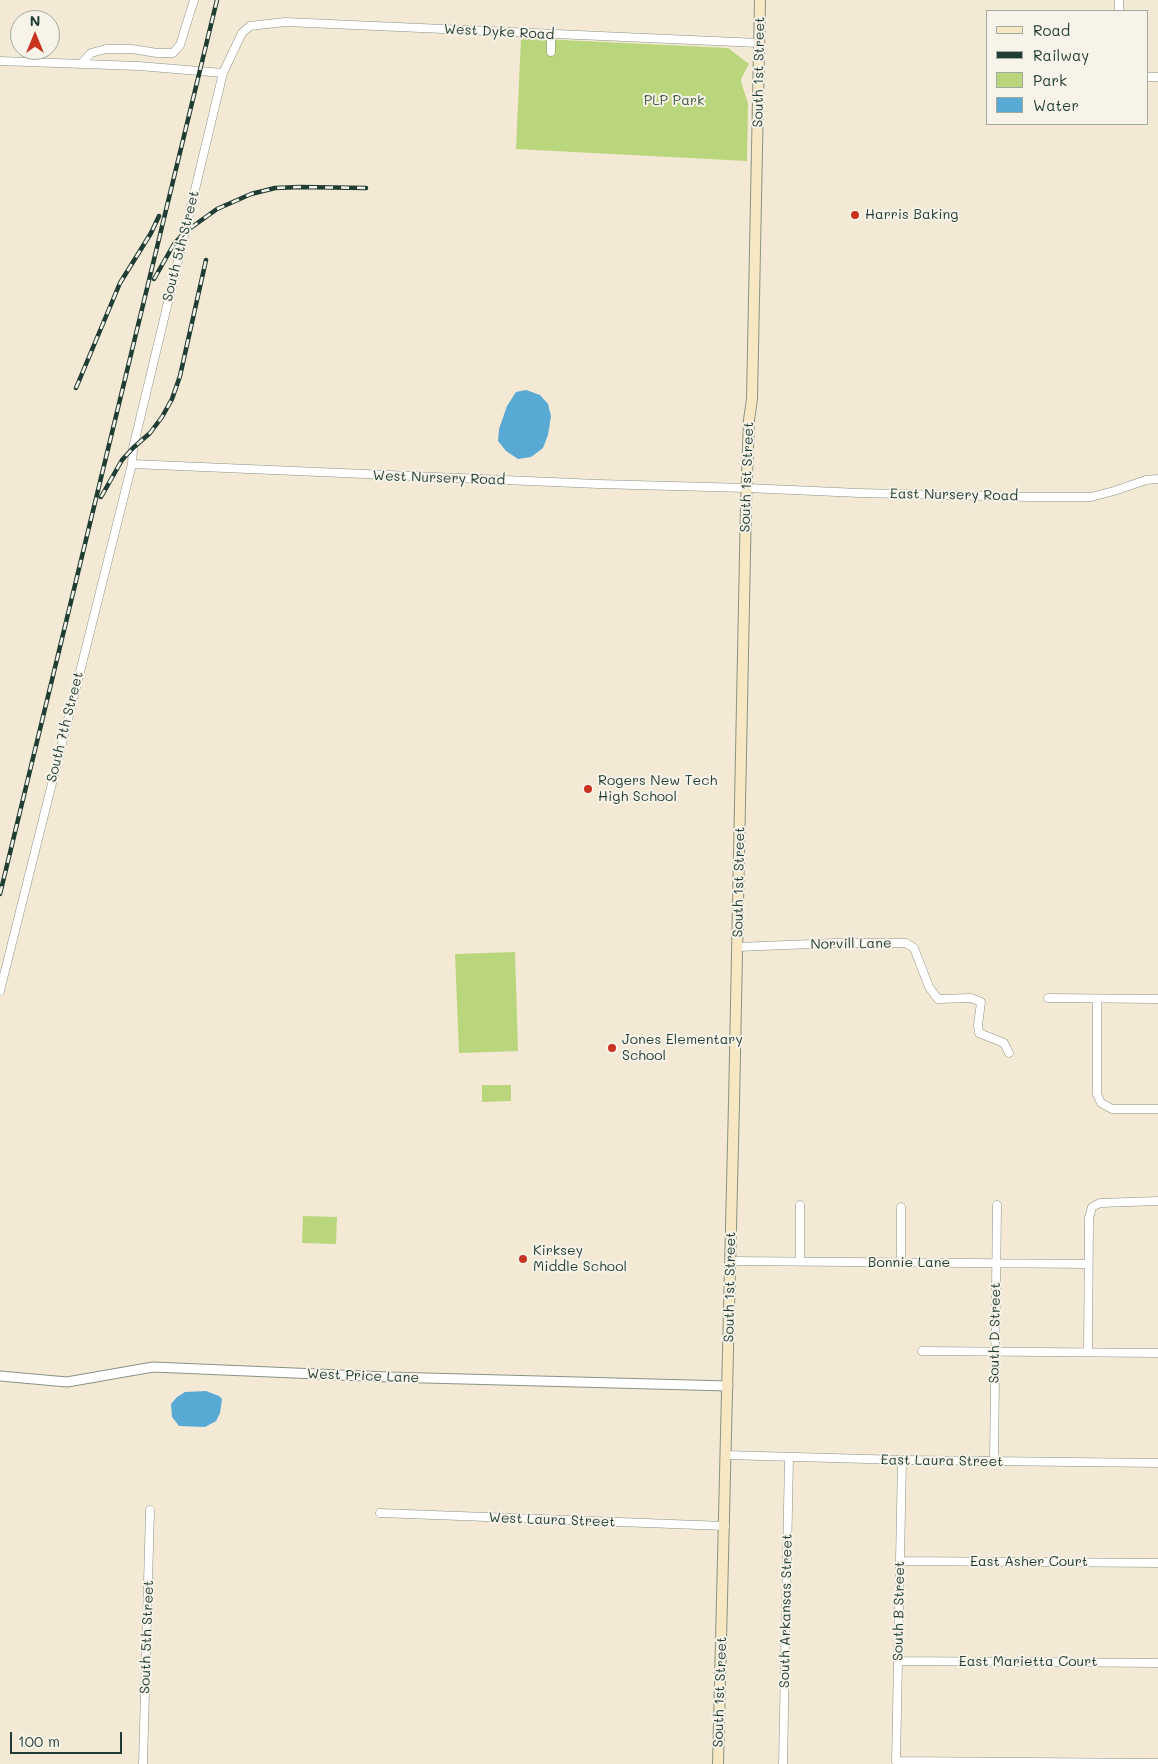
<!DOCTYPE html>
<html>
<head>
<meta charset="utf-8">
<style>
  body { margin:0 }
  #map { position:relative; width:1158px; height:1764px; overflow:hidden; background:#f3e9d4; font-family:Mali,sans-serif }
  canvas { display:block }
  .legend { position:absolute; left:986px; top:10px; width:162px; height:115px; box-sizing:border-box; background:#f7f3e8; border:1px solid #a1aaa0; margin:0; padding:6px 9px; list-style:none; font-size:15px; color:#1f3d34 }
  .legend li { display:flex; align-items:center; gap:10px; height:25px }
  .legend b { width:25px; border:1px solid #a1aaa0 }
  .north { position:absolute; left:10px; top:10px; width:50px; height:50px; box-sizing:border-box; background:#f7f3e8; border:1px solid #a1aaa0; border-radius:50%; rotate:0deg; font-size:14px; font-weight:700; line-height:20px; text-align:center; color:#1f3d34 }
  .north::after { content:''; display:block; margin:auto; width:18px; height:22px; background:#c8321e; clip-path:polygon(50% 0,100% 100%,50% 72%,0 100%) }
  .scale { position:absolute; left:10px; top:1732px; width:112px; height:22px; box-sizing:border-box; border:2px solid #1f3d34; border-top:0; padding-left:6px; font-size:15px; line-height:18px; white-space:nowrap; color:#1f3d34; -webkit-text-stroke:4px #f7f3e8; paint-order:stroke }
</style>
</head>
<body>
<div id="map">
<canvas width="1158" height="1764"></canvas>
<ul class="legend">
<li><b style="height:6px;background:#f7e8c3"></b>Road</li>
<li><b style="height:6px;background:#1f3d34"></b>Railway</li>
<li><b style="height:14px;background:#bad67c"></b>Park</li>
<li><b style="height:14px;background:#58a9d3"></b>Water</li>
</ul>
<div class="north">N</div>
<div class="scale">100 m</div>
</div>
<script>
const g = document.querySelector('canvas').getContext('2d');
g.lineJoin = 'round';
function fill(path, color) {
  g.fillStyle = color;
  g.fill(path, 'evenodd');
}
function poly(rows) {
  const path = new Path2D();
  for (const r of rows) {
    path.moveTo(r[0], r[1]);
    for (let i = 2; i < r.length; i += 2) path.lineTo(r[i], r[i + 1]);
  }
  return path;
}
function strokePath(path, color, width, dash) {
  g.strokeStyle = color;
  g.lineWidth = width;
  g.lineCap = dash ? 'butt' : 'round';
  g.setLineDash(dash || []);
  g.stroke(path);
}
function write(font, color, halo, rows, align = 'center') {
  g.font = font + ' Mali,sans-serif';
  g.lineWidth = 4;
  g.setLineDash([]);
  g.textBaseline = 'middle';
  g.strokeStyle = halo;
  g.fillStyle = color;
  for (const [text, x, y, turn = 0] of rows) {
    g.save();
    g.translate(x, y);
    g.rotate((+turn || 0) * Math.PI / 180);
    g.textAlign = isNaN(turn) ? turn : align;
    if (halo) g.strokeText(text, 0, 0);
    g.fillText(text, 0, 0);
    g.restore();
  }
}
const green = poly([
  [521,38,728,48,749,64,741,79,742,85,748,103,747,161,516,149],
  [515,952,518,1051,459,1053,455,954],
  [482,1085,511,1085,511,1101,482,1102],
  [303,1216,337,1217,336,1244,302,1243]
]);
const water = poly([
  [526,390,540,395,548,404,551,416,548,435,543,448,531,457,518,459,506,451,498,441,499,429,507,406,516,392],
  [206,1391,219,1396,222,1399,220,1413,216,1421,205,1427,179,1426,172,1417,171,1404,177,1397,185,1392]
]);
const minor = poly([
  [1119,11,1119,0],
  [551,52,551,35],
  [0,61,139,66,223,73],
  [81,64,91,53,106,49,132,49,157,53,173,53,180,45,194,0],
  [1147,77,1158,77],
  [132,464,598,484,747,488,859,493,1029,497,1091,497,1114,491,1146,480,1158,479],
  [738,947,836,943,906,943,914,948,929,987,938,999,971,998,981,1002,978,1025,979,1033,1004,1043,1009,1053],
  [0,991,132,464,133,448,223,73,242,33,250,26,285,22,759,43],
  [1048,998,1158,999],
  [1097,999,1097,1094,1101,1103,1112,1109,1158,1109],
  [800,1205,800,1262],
  [901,1207,901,1263],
  [731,1261,1087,1264],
  [922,1351,1158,1353],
  [1088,1352,1089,1218,1092,1207,1100,1203,1158,1201],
  [726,1455,902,1460,1158,1463],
  [902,1460,896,1761,1158,1763],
  [994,1461,997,1205],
  [380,1513,725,1526],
  [900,1561,1158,1563],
  [898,1661,1158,1663],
  [143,1764,150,1510],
  [783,1764,789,1457]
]);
const tertiary = poly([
  [0,1376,67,1382,153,1367,388,1377,728,1386]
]);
const secondary = poly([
  [718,1764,734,1103,746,504,749,420,752,399,760,0]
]);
const rail = poly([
  [154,279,174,244,185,232,217,209,251,194,275,188,300,187,366,188],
  [76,388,120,283,151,233,159,216],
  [101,497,122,460,133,448,150,433,162,417,172,399,180,376,206,260],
  [0,894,217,0]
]);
const markers = [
  [855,215,5,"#c8321e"],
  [588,789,5,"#c8321e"],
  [612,1048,5,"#c8321e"],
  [523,1259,5,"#c8321e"]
];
const streetNames = [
  ["West Dyke Road",499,32,3],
  ["South 1st Street",759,72,-89],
  ["South 5th Street",181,246,-76],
  ["South 1st Street",747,477,-88],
  ["West Nursery Road",439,478,2],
  ["East Nursery Road",954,495,1],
  ["South 7th Street",65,727,-76],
  ["South 1st Street",739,882,-89],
  ["Norvill Lane",851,944,-1],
  ["Bonnie Lane",909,1263],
  ["South 1st Street",730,1287,-89],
  ["South D Street",995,1333,-89],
  ["West Price Lane",363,1376,2],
  ["East Laura Street",942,1461,1],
  ["West Laura Street",552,1520,2],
  ["East Asher Court",1029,1562],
  ["South Arkansas Street",786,1611,-89],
  ["South B Street",899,1611,-89],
  ["South 5th Street",147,1637,-88],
  ["East Marietta Court",1028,1662],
  ["South 1st Street",720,1692,-88]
];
const parkNames = [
  ["PLP Park",674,101]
];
const poiNames = [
  ["Harris Baking",865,215],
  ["Rogers New Tech",598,781],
  ["High School",598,797],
  ["Jones Elementary",622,1040],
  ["School",622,1056],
  ["Kirksey",533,1251],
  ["Middle School",533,1267]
];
fill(green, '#bad67c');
fill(water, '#58a9d3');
strokePath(minor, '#899384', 9);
strokePath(tertiary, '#899384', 11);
strokePath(secondary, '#899384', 12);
strokePath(minor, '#fff', 8);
strokePath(tertiary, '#fff', 9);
strokePath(secondary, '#f7e8c3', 10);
strokePath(rail, '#1f3d34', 4.5);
strokePath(rail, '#f7f3e8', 2.5, [8]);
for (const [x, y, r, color] of markers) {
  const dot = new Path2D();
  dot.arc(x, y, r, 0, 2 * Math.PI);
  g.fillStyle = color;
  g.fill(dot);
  strokePath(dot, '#f7f3e8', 2);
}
write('14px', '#1f3d34', '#f7f3e8', streetNames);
write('14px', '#3e5c42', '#f7f3e8', parkNames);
write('14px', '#1f3d34', '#f7f3e8', poiNames, 'left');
</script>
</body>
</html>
